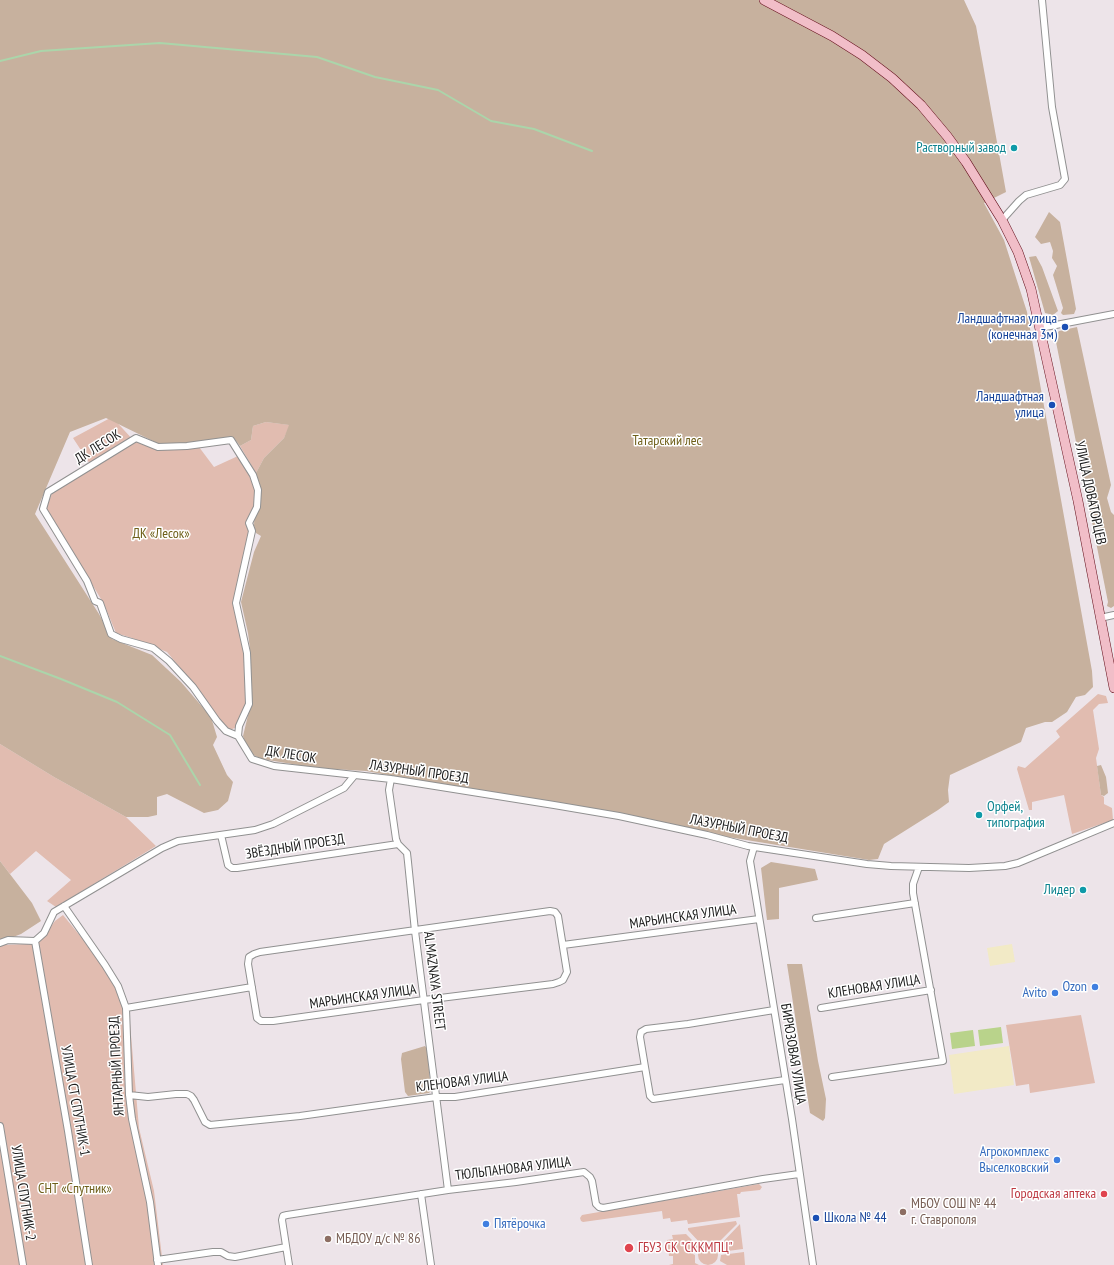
<!DOCTYPE html>
<html>
<head>
<meta charset="utf-8">
<style>
  body { margin:0 }
  canvas { display:block; background:#ede4e9 }
</style>
</head>
<body>
<canvas width="1114" height="1265"></canvas>
<script>
const g = document.querySelector('canvas').getContext('2d');
g.lineJoin = 'round';
function fill(path, color) {
  g.fillStyle = color;
  g.fill(path, 'evenodd');
}
function poly(rows) {
  const path = new Path2D();
  for (const r of rows) {
    if (r.length === 3) {
      path.moveTo(r[0] + r[2], r[1]);
      path.arc(r[0], r[1], r[2], 0, 2 * Math.PI);
      continue;
    }
    path.moveTo(r[0], r[1]);
    for (let i = 2; i < r.length; i += 2) path.lineTo(r[i], r[i + 1]);
  }
  return path;
}
function strokePath(path, color, width, dash) {
  g.strokeStyle = color;
  g.lineWidth = width;
  g.lineCap = dash ? 'butt' : 'round';
  g.setLineDash(dash || []);
  g.stroke(path);
}
function write(font, color, halo, rows, align = 'center') {
  g.font = font + ' "PT Sans Narrow",sans-serif';
  g.lineWidth = 3;
  g.setLineDash([]);
  g.textBaseline = 'middle';
  g.strokeStyle = halo;
  g.fillStyle = color;
  for (const [text, x, y, turn = 0] of rows) {
    g.save();
    g.translate(x, y);
    g.rotate((+turn || 0) * Math.PI / 180);
    g.textAlign = isNaN(turn) ? turn : align;
    if (halo) g.strokeText(text, 0, 0);
    g.fillText(text, 0, 0);
    g.restore();
  }
}
const grass = poly([
  [112,417,135,442,164,448,199,447,214,467,238,456,257,489,253,511,246,525,249,532,234,606,245,655,247,704,237,727,230,730,216,716,192,682,167,652,132,638,116,633,104,604,46,508,53,491,92,467,73,438],
  [266,422,290,425,284,438,264,458,256,473,240,446,251,440,253,426],
  [1098,694,1106,696,1108,703,1099,704,1093,710,1099,749,1096,758,1101,795,1104,797,1104,804,1112,808,1113,820,1072,834,1064,795,1032,802,1032,810,1029,810,1017,769,1018,766,1025,768,1060,737,1056,731],
  [0,744,54,777,126,817,156,846,56,907,47,901,71,880,36,851,10,874,0,861],
  [63,915,118,982,129,1012,139,1128,154,1191,163,1265,0,1265,0,945,29,944,40,941,55,921],
  [1081,1015,1095,1083,1030,1093,1029,1084,1016,1086,1006,1025],
  [759,1184,762,1187,760,1190,741,1192,740,1194,737,1194,740,1217,688,1224,687,1220,671,1222,670,1218,663,1219,662,1211,583,1222,581,1221,580,1218,582,1215],
  [736,1221,737,1224,716,1245,709,1241,701,1244,688,1230,688,1228],
  [740,1224,743,1249,720,1252,718,1247],
  [686,1234,698,1246,696,1250,694,1250,693,1254,695,1255,695,1263,699,1265,669,1265,673,1264,673,1256,669,1256,667,1240,673,1239,672,1235],
  [708,1255,10],
  [744,1252,745,1265,727,1265,720,1261,721,1255]
]);
const forest = poly([
  [0,0,964,0,976,26,1006,192,984,203,1004,240,1027,312,1092,671,1093,687,1085,695,1076,697,1067,712,1052,722,1045,722,1026,728,1021,742,950,775,948,790,949,802,938,810,884,844,878,859,869,860,722,836,366,771,316,768,262,759,249,753,243,736,250,707,250,649,248,633,241,602,254,552,261,536,256,533,254,526,256,473,264,458,284,438,289,425,266,422,253,426,251,440,240,446,234,438,193,444,157,443,106,418,70,432,35,514,99,614,112,639,152,655,181,682,211,717,217,737,213,745,227,775,233,782,228,801,218,810,204,813,167,794,157,797,157,815,148,817,126,817,54,777,0,744],
  [1049,212,1060,222,1076,309,1074,314,1063,315,1061,313,1063,308,1053,275,1057,266,1052,258,1053,251,1050,242,1041,244,1035,237],
  [1036,256,1042,267,1058,311,1053,315,1045,313,1029,257],
  [1077,327,1111,485,1107,498,1111,512,1114,515,1114,606,1111,608,1107,606,1108,602,1055,337,1059,331],
  [1101,765,1106,777,1108,793,1104,796,1101,795,1097,766],
  [0,861,32,903,41,921,21,934,0,942],
  [771,862,815,869,818,880,779,888,779,919,767,920,761,868],
  [787,964,802,964,818,1061,826,1099,825,1118,823,1121,810,1113],
  [425,1046,427,1049,431,1091,429,1093,408,1096,405,1092,401,1059,402,1053]
]);
const park = poly([
  [1012,944,1015,962,990,966,987,948],
  [1009,1046,1014,1085,954,1094,949,1055]
]);
const pitch = poly([
  [1001,1027,1003,1043,980,1046,978,1030],
  [973,1030,975,1046,952,1049,950,1033]
]);
const stream = poly([
  [0,61,41,51,160,43,317,57,375,77,438,90,491,121,534,129,592,151],
  [0,656,61,679,117,702,170,735,200,785]
]);
const minor = poly([
  [1002,220,1019,201,1026,195,1060,185,1065,179,1052,107,1042,0],
  [1040,328,1114,314],
  [1100,618,1114,615],
  [238,736,239,726,249,704,247,653,236,603,252,531,249,523,257,507,258,490,253,475,231,440,187,446,158,447,136,438,48,492,43,509,87,581,95,601,100,603,111,634,121,639,153,648,169,661,193,687,217,721,226,731,238,736,252,759,274,766,391,779,554,805,619,816,707,835,748,846,867,864,891,866,969,868,1005,866,1018,863,1114,823],
  [391,779,389,790,396,839,398,844,407,853,408,862,415,931,448,1190],
  [221,835,228,865,232,868,237,868,398,844],
  [754,847,750,861,792,1119,813,1265],
  [64,906,105,965,118,986,126,1008,129,1095,132,1119,150,1202,158,1265],
  [550,911,555,912,558,916,567,972,563,980,559,982,553,984,424,1000,273,1021,261,1021,257,1018,248,964,249,957,254,954,260,952,550,911],
  [816,918,915,903],
  [35,941,68,1131,89,1265],
  [0,943,8,940,35,941,44,933,54,912,162,848,178,841,255,830,273,824,344,788,354,776],
  [563,945,759,919],
  [126,1008,252,987],
  [821,1008,931,990],
  [645,1067,650,1096,653,1099,785,1080],
  [832,1077,943,1061,913,893,913,884,919,867],
  [129,1095,148,1097,176,1094,187,1094,191,1096,194,1100,205,1122,210,1125,300,1116,436,1097,455,1097,645,1067,640,1037,641,1032,646,1029,688,1024,774,1010],
  [0,1126,23,1265],
  [421,1194,431,1265],
  [157,1260,213,1252,221,1252,228,1256,235,1257,286,1247],
  [289,1265,282,1220,283,1216,287,1215,448,1190,516,1182,584,1172,590,1177,592,1181,596,1204,599,1207,603,1208,763,1179,799,1174]
]);
const secondary = poly([
  [764,0,832,36,862,55,892,78,921,105,947,136,966,162,1002,220,1018,252,1031,289,1078,501,1114,688]
]);
const markers = [
  [1014,148,4,"#0f9aa8"],
  [1065,327,4,"#1a4fb4"],
  [1052,405,4,"#1a4fb4"],
  [979,815,4,"#0f9aa8"],
  [1083,890,4,"#0f9aa8"],
  [1095,987,4,"#3f7fe0"],
  [1055,993,4,"#3f7fe0"],
  [1057,1160,4,"#3f7fe0"],
  [1104,1194,4,"#e0444e"],
  [903,1212,4,"#8d6e63"],
  [816,1218,4,"#1a4fb4"],
  [486,1224,4,"#3f7fe0"],
  [328,1239,4,"#8d6e63"],
  [629,1248,5,"#e0444e"]
];
const cultureNames = [
  ["Растворный завод",1006,148],
  ["Орфей,",987,807,"left"],
  ["типография",987,823,"left"],
  ["Лидер",1075,890]
];
const transitNames = [
  ["Ландшафтная улица",1057,319],
  ["(конечная 3м)",1057,335],
  ["Ландшафтная",1044,397],
  ["улица",1044,413],
  ["Школа № 44",824,1218,"left"]
];
const parkNames = [
  ["Татарский лес",667,441],
  ["ДК «Лесок»",161,534],
  ["СНТ «Спутник»",75,1189]
];
const streetNames = [
  ["ДК ЛЕСОК",98,447,-32],
  ["УЛИЦА ДОВАТОРЦЕВ",1090,493,78],
  ["ДК ЛЕСОК",291,755,9],
  ["ЛАЗУРНЫЙ ПРОЕЗД",419,772,8],
  ["ЛАЗУРНЫЙ ПРОЕЗД",739,829,11],
  ["ЗВЁЗДНЫЙ ПРОЕЗД",295,847,-9],
  ["МАРЬИНСКАЯ УЛИЦА",683,917,-8],
  ["ALMAZNAYA STREET",434,981,83],
  ["КЛЕНОВАЯ УЛИЦА",874,987,-9],
  ["МАРЬИНСКАЯ УЛИЦА",363,997,-8],
  ["БИРЮЗОВАЯ УЛИЦА",793,1054,81],
  ["ЯНТАРНЫЙ ПРОЕЗД",117,1066,-93],
  ["КЛЕНОВАЯ УЛИЦА",462,1082,-7],
  ["УЛИЦА СТ СПУТНИК-1",75,1101,80],
  ["ТЮЛЬПАНОВАЯ УЛИЦА",513,1169,-7],
  ["УЛИЦА СПУТНИК-2",23,1193,81]
];
const shopNames = [
  ["Ozon",1087,987],
  ["Avito",1047,993],
  ["Агрокомплекс",1049,1152],
  ["Выселковский",1049,1168],
  ["Пятёрочка",494,1224,"left"]
];
const healthNames = [
  ["Городская аптека",1096,1194],
  ["ГБУЗ СК \"СККМПЦ\"",638,1248,"left"]
];
const educationNames = [
  ["МБОУ СОШ № 44",911,1204],
  ["г. Ставрополя",911,1220],
  ["МБДОУ д/с № 86",336,1239]
];
fill(grass, '#e1bcb0');
fill(forest, '#c7b19e');
fill(park, '#f2eac6');
fill(pitch, '#b9d38b');
strokePath(stream, '#abd5aa', 2);
strokePath(minor, '#919191', 8);
strokePath(secondary, '#66121e', 10);
strokePath(minor, '#fff', 6);
strokePath(secondary, '#f1bec8', 9);
for (const [x, y, r, color] of markers) {
  const dot = new Path2D();
  dot.arc(x, y, r, 0, 2 * Math.PI);
  g.fillStyle = color;
  g.fill(dot);
  strokePath(dot, '#fff', 1.5);
}
write('14px', '#0d838f', '#fff', cultureNames, 'right');
write('14px', '#164399', '#fff', transitNames, 'right');
write('14px', '#6e5f19', '#fff', parkNames);
write('14px', '#1d1d1d', '#fff', streetNames);
write('14px', '#366cbe', '#fff', shopNames, 'right');
write('14px', '#be3a42', '#fff', healthNames, 'right');
write('14px', '#785e54', '#fff', educationNames, 'left');
</script>
</body>
</html>
